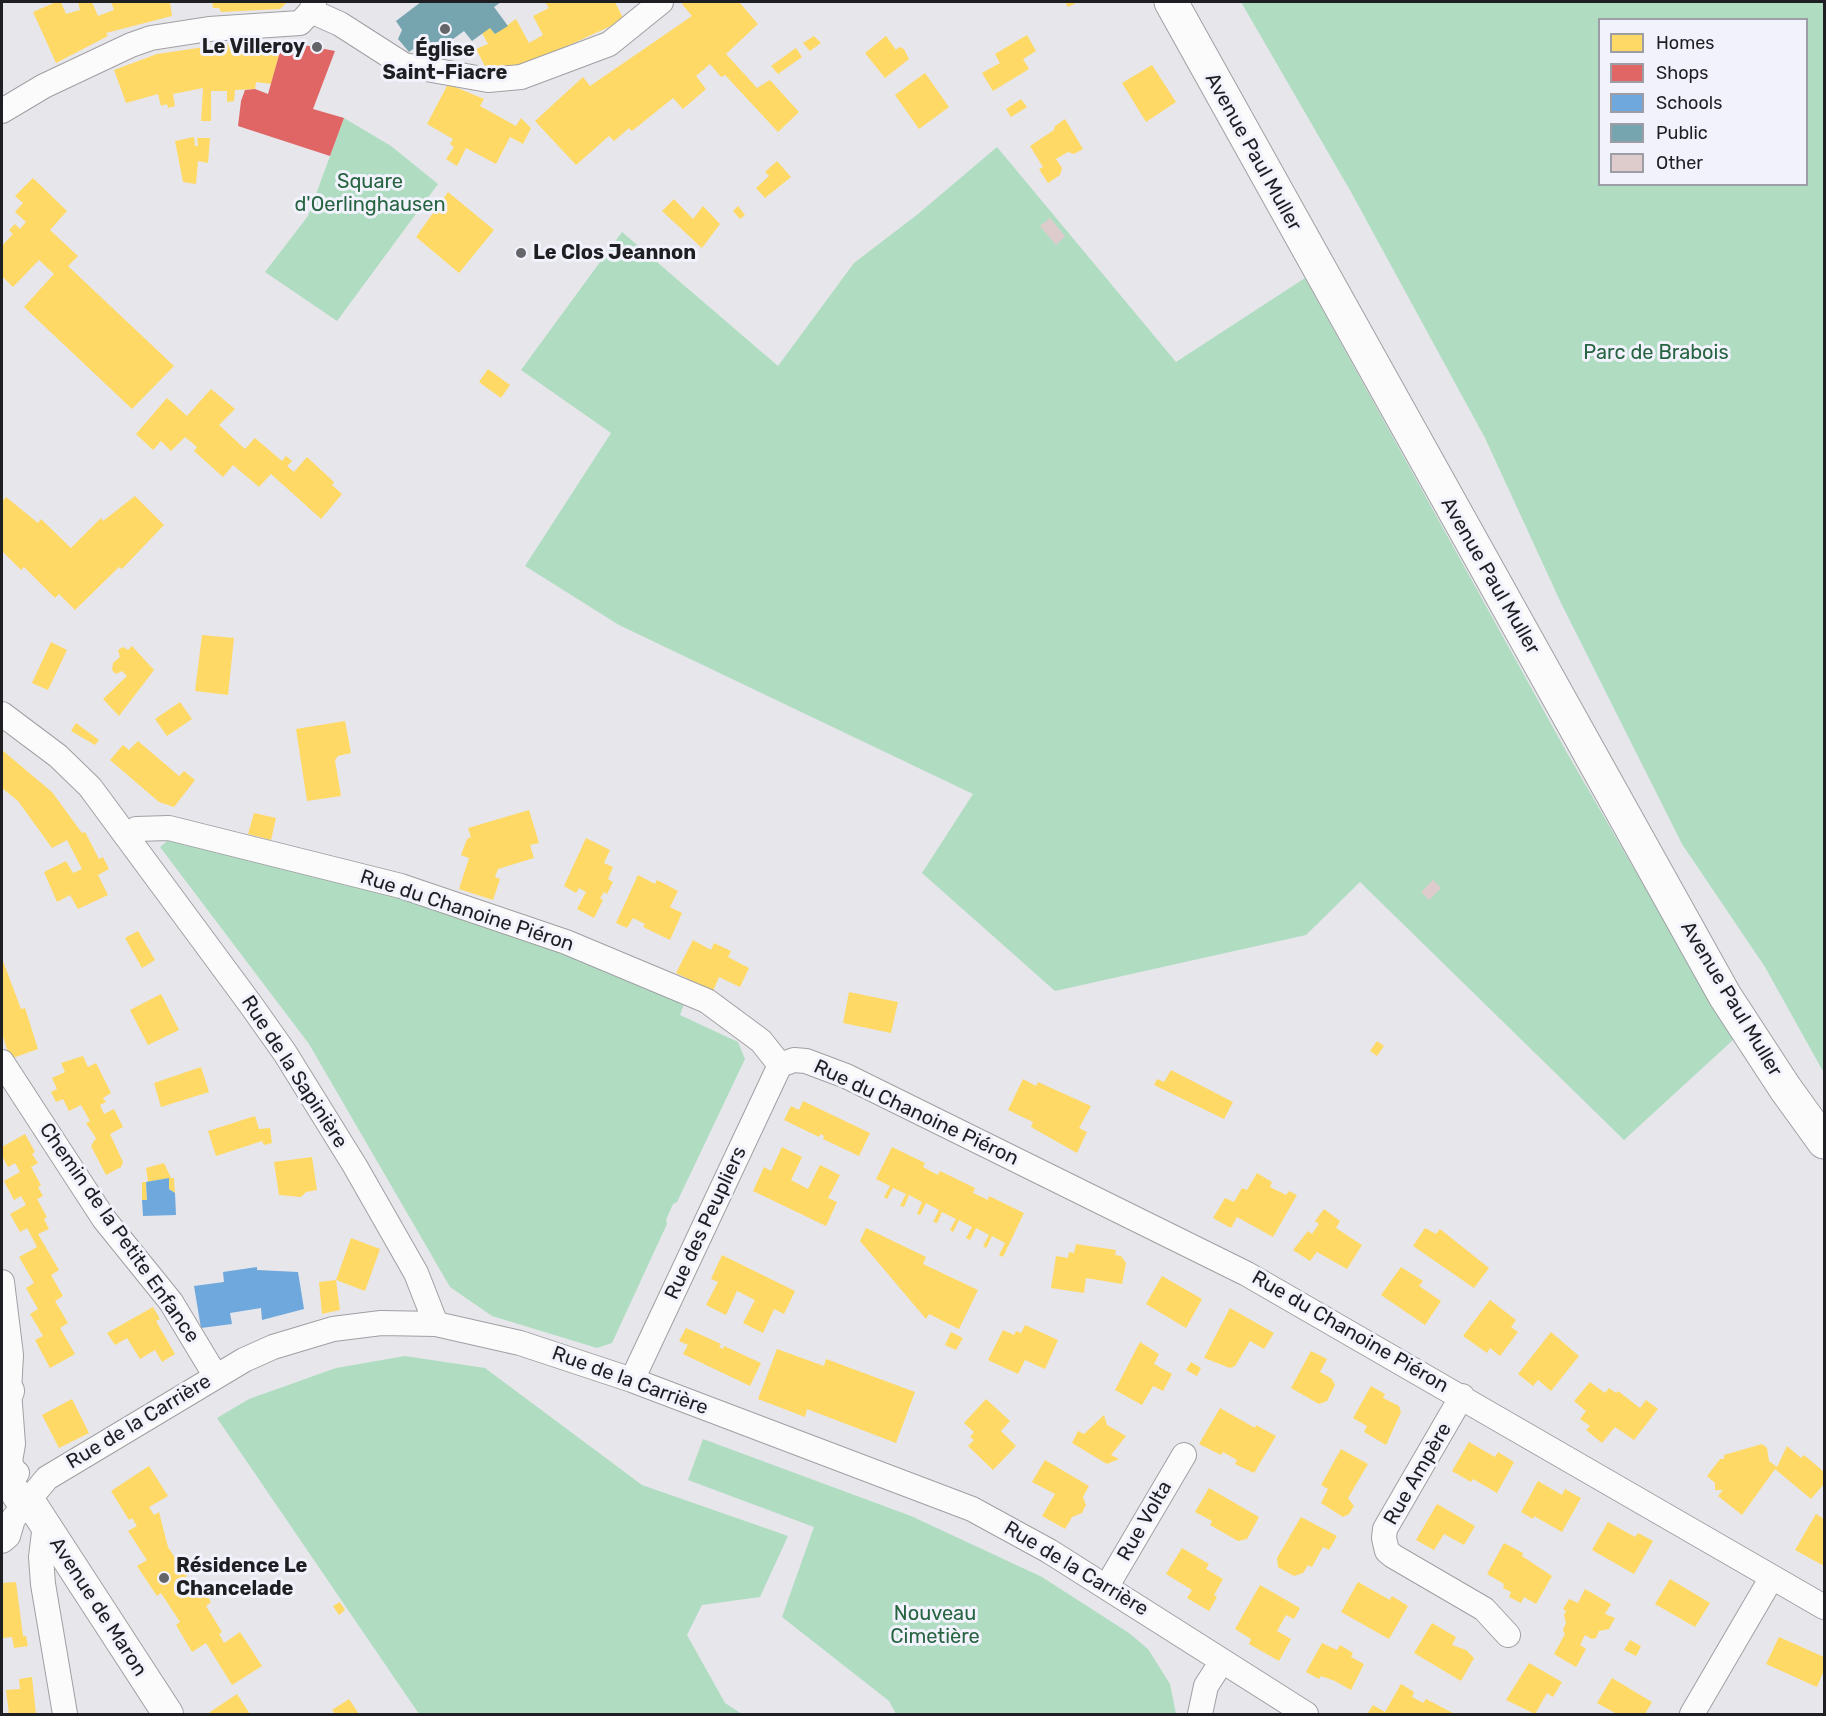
<!DOCTYPE html>
<html>
<head>
<meta charset="utf-8">
<style>
  body { margin:0 }
  #map { position:relative; width:1826px; height:1716px; overflow:hidden; background:#e6e6eb; font-family:Rubik,sans-serif }
  canvas { display:block }
  .frame { position:absolute; inset:0; border:3px solid #1e1f22; pointer-events:none }
  .legend { position:absolute; left:1598px; top:18px; width:210px; height:168px; box-sizing:border-box; background:#f1f2fc; border:2px solid #9d9ea5; margin:0; padding:8px 10px; list-style:none; font-size:18px; color:#1e1f22 }
  .legend li { display:flex; align-items:center; gap:12px; height:30px }
  .legend b { width:30px; border:2px solid #9d9ea5 }
</style>
</head>
<body>
<div id="map">
<canvas width="1826" height="1716"></canvas>
<div class="frame"></div>
<ul class="legend">
<li><b style="height:16px;background:#ffd966"></b>Homes</li>
<li><b style="height:16px;background:#e06666"></b>Shops</li>
<li><b style="height:16px;background:#6fa8dc"></b>Schools</li>
<li><b style="height:16px;background:#76a5af"></b>Public</li>
<li><b style="height:16px;background:#decccd"></b>Other</li>
</ul>
</div>
<script>
const g = document.querySelector('canvas').getContext('2d');
g.lineJoin = 'round';
function fill(path, color) {
  g.fillStyle = color;
  g.fill(path, 'evenodd');
}
function poly(rows) {
  const path = new Path2D();
  for (const r of rows) {
    path.moveTo(r[0], r[1]);
    for (let i = 2; i < r.length; i += 2) path.lineTo(r[i], r[i + 1]);
  }
  return path;
}
function strokePath(path, color, width, dash) {
  g.strokeStyle = color;
  g.lineWidth = width;
  g.lineCap = dash ? 'butt' : 'round';
  g.setLineDash(dash || []);
  g.stroke(path);
}
function write(font, color, halo, rows, align = 'center') {
  g.font = font + ' Rubik,sans-serif';
  g.lineWidth = 6;
  g.setLineDash([]);
  g.textBaseline = 'middle';
  g.strokeStyle = halo;
  g.fillStyle = color;
  for (const [text, x, y, turn = 0] of rows) {
    g.save();
    g.translate(x, y);
    g.rotate((+turn || 0) * Math.PI / 180);
    g.textAlign = isNaN(turn) ? turn : align;
    if (halo) g.strokeText(text, 0, 0);
    g.fillText(text, 0, 0);
    g.restore();
  }
}
const green = poly([
  [1241,2,1824,2,1824,1073,1765,967,1682,844,1561,603,1485,438,1351,192],
  [1600,20,1806,20,1806,184,1600,184],
  [344,118,391,146,438,184,337,321,265,272,308,216],
  [997,147,1176,362,1305,278,1566,751,1733,1040,1624,1140,1360,882,1306,935,1055,991,922,873,973,794,619,625,525,566,611,433,521,370,622,232,778,366,854,263,918,214],
  [172,837,415,899,687,996,680,1015,738,1042,745,1059,677,1202,673,1204,666,1220,667,1224,612,1343,597,1348,492,1316,450,1287,309,1044,160,847],
  [405,1356,485,1368,642,1485,788,1536,760,1597,702,1605,687,1635,725,1703,742,1714,419,1714,217,1418,249,1399,336,1368],
  [703,1439,911,1516,1042,1577,1129,1633,1148,1649,1170,1684,1176,1714,896,1714,889,1701,782,1617,814,1527,688,1480]
]);
const homes = poly([
  [56,2,61,2,66,14,80,10,78,2,92,2,98,16,114,10,111,2,170,2,172,16,106,33,108,36,56,63,33,12],
  [212,2,287,2,280,9,221,12,219,8,213,8],
  [545,2,615,2,624,20,515,70,486,68,476,49,488,44,482,33,490,28,495,34,516,19,529,43,543,35,533,16,549,8],
  [684,2,739,2,758,24,726,54,757,88,770,80,799,112,778,132,725,75,721,77,710,64,696,76,706,89,683,109,673,98,632,131,629,128,614,141,609,136,576,165,535,121,583,77,590,86,692,16,682,4],
  [1065,2,1078,2,1068,7],
  [1027,35,1036,51,1023,59,1029,69,993,91,982,73,1000,63,995,54],
  [814,36,821,43,810,51,803,43],
  [886,36,896,50,899,47,904,49,909,59,885,78,865,53],
  [246,41,283,41,271,84,256,82,255,89,235,90,234,101,227,102,227,91,211,91,211,121,201,121,203,88,173,94,175,106,168,108,167,104,161,106,158,94,126,103,114,70,157,54],
  [796,48,802,57,778,74,771,66],
  [1152,65,1176,102,1146,122,1122,83],
  [925,73,949,107,919,129,895,95],
  [448,84,484,99,480,106,516,126,521,118,531,128,523,144,510,137,496,164,466,148,457,166,446,159,454,147,450,144,453,139,427,124],
  [1021,99,1027,107,1011,117,1006,109],
  [1065,119,1083,149,1074,154,1068,152,1056,159,1062,168,1060,175,1048,183,1039,169,1043,167,1030,146,1054,130,1055,126],
  [194,137,195,146,198,146,197,138,210,138,208,163,198,161,196,184,183,182,175,141],
  [777,161,791,177,765,198,756,188,769,176,765,172],
  [33,178,67,211,50,230,78,256,68,266,174,366,132,409,24,307,54,274,39,260,13,287,2,276,2,246,13,234,9,230,15,224,20,229,26,222,15,212,23,203,15,196],
  [448,192,494,230,459,273,416,237],
  [674,199,693,219,703,206,720,224,702,248,662,211],
  [738,206,745,215,740,219,733,211],
  [488,369,510,385,501,398,479,382],
  [211,389,235,409,219,425,245,449,255,438,282,461,286,456,292,461,287,466,294,472,307,457,334,482,332,485,342,494,321,519,271,474,259,487,233,465,223,477,194,451,197,447,185,437,171,451,161,441,153,450,136,434,167,398,187,416],
  [135,496,164,525,122,569,119,567,75,610,59,594,55,598,24,567,21,570,2,551,2,502,6,497,38,523,41,519,71,548,101,518,103,521],
  [202,635,234,638,228,695,195,691],
  [51,642,67,650,48,690,32,683],
  [132,646,154,670,119,716,103,699,127,676,122,671,116,674,112,670,113,663,120,657,118,650,123,647,128,650],
  [180,702,192,719,167,736,155,719],
  [345,721,351,753,338,756,335,760,341,796,307,801,296,729],
  [76,723,99,740,95,745,71,731],
  [138,741,179,776,184,771,195,780,174,807,159,802,110,760,123,745,129,750],
  [2,750,52,792,82,833,85,832,99,859,103,857,109,869,98,875,108,895,78,909,70,895,57,902,44,872,66,861,73,873,82,869,67,840,52,848,18,801,2,788],
  [529,810,539,843,530,845,534,858,498,869,495,877,500,879,493,900,459,889,469,858,461,855,467,839,471,837,468,828],
  [254,813,276,818,271,840,248,834],
  [586,838,610,850,604,863,613,867,608,879,613,882,607,894,604,892,600,898,603,900,594,918,577,909,586,892,579,888,576,893,564,886],
  [638,875,655,884,657,880,678,891,670,907,682,913,670,940,643,927,645,924,633,918,627,928,616,923],
  [138,931,155,960,142,968,125,938],
  [693,940,711,950,714,943,731,951,728,957,749,968,740,987,719,977,713,991,676,973],
  [3,961,21,1009,25,1008,38,1049,10,1059,2,1033],
  [849,992,898,1002,891,1033,843,1023],
  [161,994,179,1030,148,1045,130,1010],
  [1377,1041,1384,1046,1377,1056,1370,1051],
  [83,1056,88,1067,96,1063,111,1093,103,1098,106,1102,100,1105,104,1114,114,1109,123,1127,110,1134,123,1162,121,1167,106,1175,91,1146,96,1138,86,1123,90,1121,81,1105,69,1111,63,1099,56,1102,51,1092,57,1089,52,1078,65,1072,61,1063],
  [201,1067,209,1092,161,1107,154,1083],
  [1171,1070,1233,1102,1224,1119,1154,1085,1157,1079,1164,1082],
  [1023,1079,1036,1086,1038,1082,1091,1106,1079,1128,1087,1132,1077,1153,1031,1127,1033,1122,1008,1110],
  [803,1101,870,1133,859,1156,823,1139,824,1136,821,1134,819,1137,784,1120,791,1106,799,1110],
  [255,1116,259,1129,270,1128,272,1143,264,1145,262,1141,216,1156,208,1131],
  [25,1134,35,1152,32,1154,38,1163,31,1167,41,1185,38,1187,43,1196,37,1199,47,1217,44,1219,49,1229,38,1234,59,1270,51,1275,63,1296,55,1301,68,1323,60,1328,75,1354,50,1368,35,1340,43,1336,30,1314,38,1309,26,1288,34,1283,19,1257,37,1247,27,1228,20,1232,10,1214,26,1205,21,1196,14,1200,4,1181,20,1172,15,1163,8,1167,2,1156,2,1147],
  [782,1147,802,1157,791,1180,808,1189,820,1165,840,1175,828,1198,837,1202,826,1226,753,1191,764,1167,771,1171],
  [892,1147,925,1163,923,1167,938,1175,940,1171,975,1188,973,1193,988,1200,989,1196,1024,1213,1003,1257,999,1255,1005,1243,992,1236,986,1248,983,1246,989,1235,976,1228,970,1240,966,1238,972,1227,959,1220,953,1232,950,1230,956,1219,942,1212,937,1223,933,1222,939,1210,926,1203,920,1215,917,1214,922,1202,909,1195,904,1207,900,1206,906,1194,893,1188,887,1199,884,1197,890,1186,876,1179],
  [312,1157,317,1190,306,1192,301,1197,279,1195,274,1162],
  [164,1163,171,1178,174,1178,175,1193,169,1189,169,1178,148,1182,146,1168],
  [1257,1173,1272,1182,1270,1187,1286,1195,1289,1191,1297,1195,1273,1237,1237,1217,1231,1228,1213,1218,1225,1198,1234,1202,1242,1188,1247,1190],
  [142,1182,146,1182,147,1200,142,1200],
  [1324,1209,1340,1221,1336,1228,1362,1245,1347,1269,1317,1252,1310,1261,1293,1250,1308,1231,1312,1234,1319,1224,1315,1221],
  [866,1228,926,1257,923,1264,978,1290,959,1329,929,1314,926,1319,860,1241],
  [1425,1228,1436,1234,1440,1229,1489,1268,1474,1288,1413,1246],
  [351,1238,380,1249,365,1291,336,1280],
  [1076,1244,1116,1250,1115,1255,1121,1256,1126,1263,1122,1284,1086,1278,1084,1293,1051,1288,1056,1256,1068,1258,1069,1252,1074,1253],
  [722,1255,795,1291,784,1314,774,1309,763,1333,743,1323,755,1300,737,1291,726,1315,706,1305,718,1282,711,1279],
  [1401,1267,1423,1281,1419,1286,1441,1301,1425,1325,1381,1295],
  [1162,1276,1202,1299,1186,1328,1146,1304],
  [336,1280,340,1310,322,1314,319,1282],
  [1490,1300,1516,1320,1511,1327,1518,1332,1500,1356,1490,1348,1487,1353,1463,1336],
  [153,1307,160,1319,156,1321,175,1354,162,1362,155,1350,140,1359,127,1338,115,1345,107,1333],
  [1230,1308,1274,1333,1264,1349,1250,1341,1235,1366,1230,1368,1204,1358],
  [1025,1325,1058,1340,1045,1369,1025,1360,1018,1374,988,1360,1003,1330,1014,1335,1016,1331,1021,1333],
  [686,1328,721,1344,719,1347,723,1349,724,1346,761,1363,750,1386,683,1354,688,1345,679,1341],
  [951,1332,963,1338,956,1350,945,1345],
  [1551,1332,1579,1356,1551,1391,1538,1380,1533,1386,1518,1374],
  [1140,1342,1159,1354,1154,1364,1172,1374,1163,1391,1153,1386,1142,1405,1115,1390],
  [777,1349,824,1366,826,1359,915,1392,896,1443,807,1409,805,1417,758,1399],
  [1311,1351,1327,1359,1320,1372,1332,1379,1335,1385,1327,1401,1319,1404,1291,1388],
  [1191,1362,1201,1368,1197,1376,1186,1370],
  [1590,1382,1605,1393,1609,1388,1616,1393,1618,1391,1640,1408,1646,1400,1658,1409,1634,1440,1615,1427,1602,1443,1586,1430,1590,1426,1580,1419,1586,1411,1574,1401],
  [1371,1386,1385,1394,1383,1398,1399,1406,1401,1412,1386,1445,1364,1432,1367,1426,1353,1418],
  [72,1399,89,1433,59,1448,42,1415],
  [986,1399,1010,1421,1001,1431,1016,1446,993,1470,968,1446,974,1440,970,1437,974,1432,964,1423],
  [1220,1408,1255,1428,1256,1425,1276,1436,1254,1473,1235,1464,1237,1460,1223,1452,1221,1455,1199,1444],
  [1104,1415,1107,1425,1126,1436,1111,1455,1119,1459,1107,1464,1072,1443,1078,1431,1084,1434],
  [1469,1442,1495,1457,1498,1452,1514,1462,1497,1493,1473,1479,1471,1482,1452,1471],
  [1762,1444,1767,1448,1769,1461,1777,1467,1787,1446,1801,1458,1804,1455,1824,1472,1824,1484,1811,1499,1775,1469,1742,1515,1718,1496,1723,1490,1715,1490,1715,1483,1707,1476,1720,1459,1724,1459,1724,1455],
  [1341,1449,1368,1464,1348,1498,1354,1506,1349,1514,1343,1517,1321,1503,1328,1489,1321,1485],
  [1045,1460,1089,1486,1083,1497,1086,1505,1082,1513,1072,1517,1065,1529,1042,1516,1055,1494,1032,1482],
  [149,1466,168,1496,149,1507,154,1515,159,1512,168,1547,187,1576,181,1580,185,1587,197,1580,211,1602,206,1606,222,1632,219,1634,224,1643,240,1632,262,1666,232,1685,206,1643,192,1652,176,1625,180,1622,161,1593,157,1596,137,1566,147,1560,128,1531,137,1526,132,1518,129,1520,111,1491],
  [1538,1481,1562,1495,1565,1489,1581,1498,1562,1532,1534,1516,1533,1519,1521,1512],
  [1209,1488,1259,1517,1247,1539,1238,1541,1210,1525,1212,1521,1195,1512],
  [1437,1504,1475,1526,1464,1545,1444,1534,1434,1550,1416,1540],
  [1816,1514,1824,1519,1824,1566,1795,1550],
  [1301,1517,1337,1536,1329,1550,1323,1547,1312,1567,1308,1565,1303,1573,1294,1576,1278,1567,1277,1558],
  [1608,1522,1635,1537,1638,1533,1653,1541,1634,1574,1592,1550],
  [1504,1543,1523,1553,1522,1556,1552,1576,1536,1604,1524,1597,1521,1603,1509,1597,1511,1592,1503,1588,1504,1584,1487,1574],
  [1182,1548,1209,1564,1206,1569,1223,1579,1214,1595,1217,1597,1209,1611,1187,1598,1192,1590,1166,1574],
  [1670,1579,1710,1603,1695,1627,1655,1604],
  [16,1582,23,1636,26,1636,28,1646,14,1648,12,1637,2,1638,2,1583],
  [1358,1582,1390,1600,1392,1596,1408,1606,1389,1639,1341,1612],
  [1260,1585,1300,1608,1294,1619,1286,1615,1277,1631,1291,1639,1279,1661,1249,1644,1251,1639,1235,1629],
  [1585,1589,1611,1604,1605,1614,1615,1618,1609,1629,1599,1631,1596,1638,1592,1639,1585,1635,1580,1645,1586,1649,1576,1667,1554,1654,1565,1634,1563,1630,1566,1623,1564,1615,1566,1611,1563,1609,1569,1599,1578,1603],
  [340,1602,345,1610,339,1615,333,1606],
  [1432,1623,1456,1637,1452,1645,1466,1650,1474,1658,1461,1681,1414,1653],
  [1779,1637,1824,1657,1824,1670,1817,1687,1766,1664],
  [1630,1640,1641,1646,1636,1656,1624,1650],
  [1322,1643,1337,1650,1340,1645,1353,1653,1351,1657,1364,1664,1351,1690,1335,1681,1321,1676,1319,1679,1306,1672],
  [1529,1663,1562,1682,1553,1697,1547,1693,1535,1714,1506,1700],
  [32,1677,36,1714,9,1714,6,1690,20,1689,19,1679],
  [1612,1678,1652,1702,1645,1714,1617,1714,1597,1703],
  [1401,1684,1414,1692,1412,1697,1423,1703,1426,1699,1455,1714,1367,1714,1373,1705,1385,1712],
  [237,1694,250,1714,207,1714],
  [349,1699,359,1714,335,1714,332,1710]
]);
const shops = poly([
  [283,41,335,51,313,109,344,118,330,156,238,126,241,101,245,90,255,89,268,94]
]);
const schools = poly([
  [169,1178,169,1189,175,1193,176,1215,143,1216,142,1200,147,1200,146,1182],
  [257,1267,257,1270,298,1272,304,1309,262,1320,261,1308,230,1313,232,1324,201,1328,194,1286,224,1282,223,1272]
]);
const public = poly([
  [421,2,501,2,494,7,508,26,495,34,490,28,472,41,464,31,426,59,419,50,416,52,413,49,409,52,398,39,402,30,396,21]
]);
const building = poly([
  [1050,218,1065,236,1056,245,1040,226],
  [1433,880,1441,888,1429,900,1421,892]
]);
const minor = poly([
  [311,11,340,24,404,65,488,80,521,77,609,44,661,2],
  [2,111,44,86,131,45,151,38,209,29,300,23,311,11,314,2],
  [2,714,58,756,90,787,251,1005,285,1053,355,1166,416,1273,436,1324],
  [126,836,136,829,169,828,401,886,566,942,707,1001,761,1041,780,1065],
  [2,1062,104,1219,171,1302,215,1375],
  [780,1065,794,1060,806,1061,846,1076,1247,1274,1824,1607],
  [2,1282,11,1355,9,1391,13,1444,9,1467,17,1473],
  [632,1380,780,1065],
  [1462,1396,1385,1529,1384,1538,1387,1551,1393,1556,1484,1609,1508,1635],
  [45,1524,41,1557,43,1584,65,1714],
  [2,1541,8,1536,13,1519,47,1478,244,1360,273,1347,333,1329,381,1323,436,1324,520,1343,632,1380,972,1509,1049,1551,1306,1714],
  [1107,1586,1184,1455],
  [1200,1714,1206,1686,1222,1661],
  [1692,1714,1772,1577]
]);
const tertiary = poly([
  [2,1397,9,1391],
  [2,1456,9,1467,6,1477,11,1486,19,1498,29,1500,168,1714]
]);
const secondary = poly([
  [1171,2,1725,996,1785,1088,1824,1142]
]);
const markers = [
  [445,29,6,"#646568"],
  [317,47,6,"#646568"],
  [521,253,6,"#646568"],
  [164,1578,6,"#646568"]
];
const poiNames = [
  ["Le Villeroy",305,47,"right"],
  ["Église",445,50,"center"],
  ["Saint-Fiacre",445,73,"center"],
  ["Le Clos Jeannon",533,253],
  ["Résidence Le",176,1566],
  ["Chancelade",176,1589]
];
const streetNames = [
  ["Avenue Paul Muller",1253,152,61],
  ["Avenue Paul Muller",1490,576,60],
  ["Rue du Chanoine Piéron",467,911,18],
  ["Avenue Paul Muller",1731,999,59],
  ["Rue de la Sapinière",294,1072,57],
  ["Rue du Chanoine Piéron",916,1113,25],
  ["Rue des Peupliers",706,1223,-65],
  ["Chemin de la Petite Enfance",119,1233,55],
  ["Rue du Chanoine Piéron",1350,1332,30],
  ["Rue de la Carrière",630,1381,20],
  ["Rue de la Carrière",139,1422,-31],
  ["Rue Ampère",1418,1474,-60],
  ["Rue Volta",1145,1521,-60],
  ["Rue de la Carrière",1076,1569,31],
  ["Avenue de Maron",98,1607,57]
];
const parkNames = [
  ["Square",370,182],
  ["d'Oerlinghausen",370,205],
  ["Parc de Brabois",1656,353],
  ["Nouveau",935,1614],
  ["Cimetière",935,1637]
];
fill(green, '#b0ddc2');
fill(homes, '#ffd966');
fill(shops, '#e06666');
fill(schools, '#6fa8dc');
fill(public, '#76a5af');
fill(building, '#decccd');
strokePath(minor, '#a0a0a4', 26);
strokePath(tertiary, '#a0a0a4', 32);
strokePath(secondary, '#a0a0a4', 35);
strokePath(minor, '#fbfbfc', 24);
strokePath(tertiary, '#fbfbfc', 30);
strokePath(secondary, '#fbfbfc', 33);
for (const [x, y, r, color] of markers) {
  const dot = new Path2D();
  dot.arc(x, y, r, 0, 2 * Math.PI);
  g.fillStyle = color;
  g.fill(dot);
  strokePath(dot, '#f1f2fc', 2);
}
write('bold 20px', '#1e1f22', '#f1f2fc', poiNames, 'left');
write('20px', '#1e1f22', '#f1f2fc', streetNames);
write('20px', '#276441', '#f1f2fc', parkNames);
</script>
</body>
</html>
